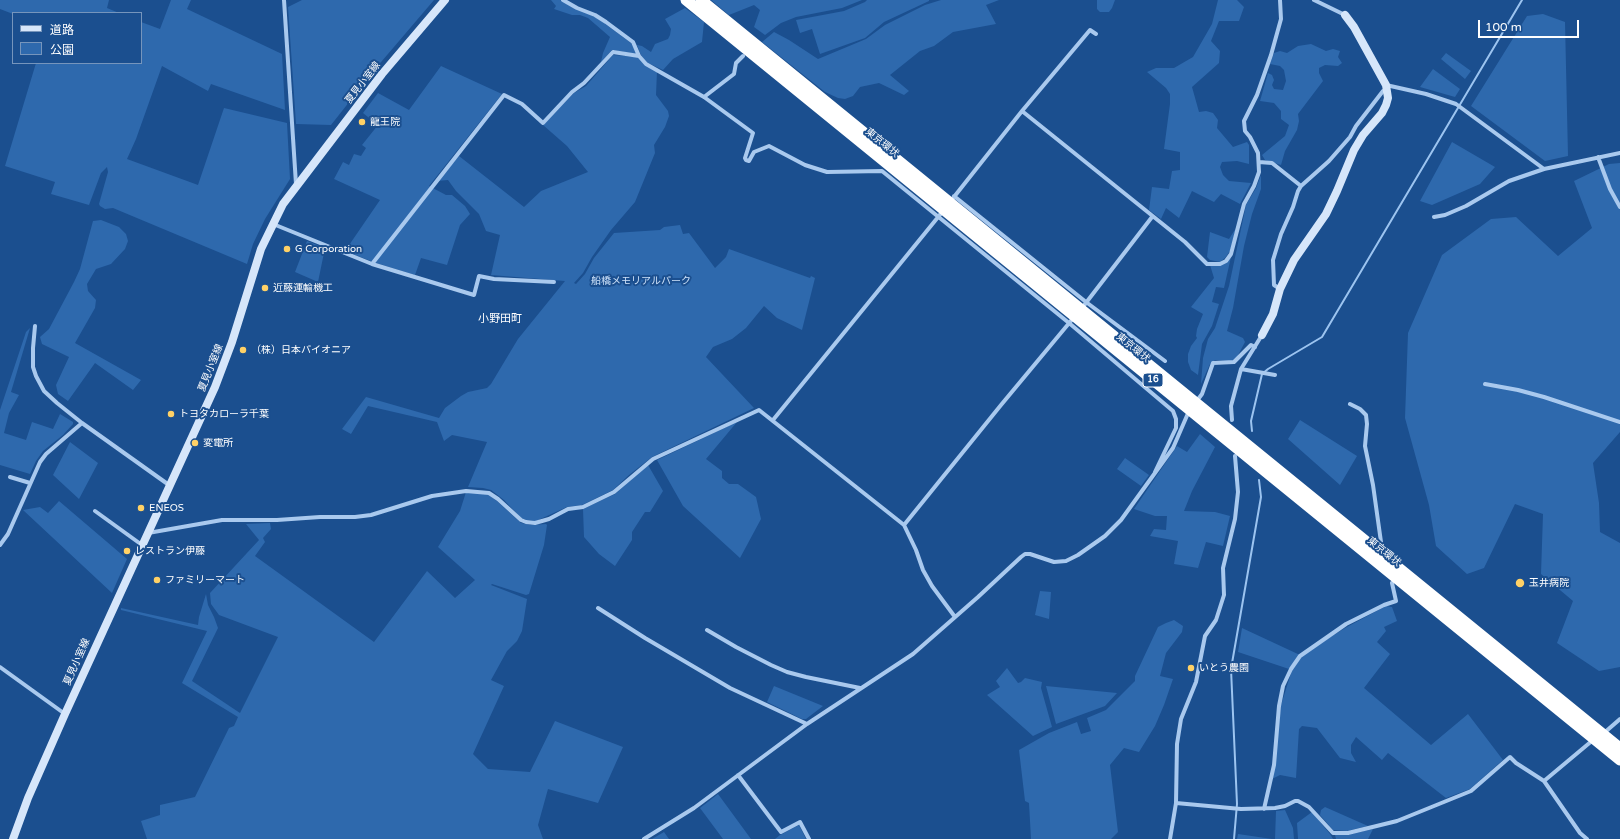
<!DOCTYPE html>
<html>
<head>
<meta charset="utf-8">
<style>
  body { margin:0 }
  #map { position:relative; width:1620px; height:839px; overflow:hidden; background:#1b4f8f; font-family:"Varela Round","Noto Sans JP",sans-serif }
  canvas { display:block }
  .legend { position:absolute; left:12px; top:12px; width:130px; height:52px; box-sizing:border-box; background:#1b4f8f; border:1px solid #7695bc; margin:0; padding:5px 7px; list-style:none; font-size:12px; color:#fff }
  .legend li { display:flex; align-items:center; gap:8px; height:20px }
  .legend b { width:20px; border:1px solid #7695bc }
  .scale { position:absolute; left:1478px; top:20px; width:101px; height:18px; box-sizing:border-box; border:2px solid #fff; border-top:0; padding-left:5px; font-size:12px; line-height:14px; white-space:nowrap; color:#fff; -webkit-text-stroke:3px #1b4f8f; paint-order:stroke }
</style>
</head>
<body>
<div id="map">
<canvas width="1620" height="839"></canvas>
<ul class="legend">
<li><b style="height:5px;background:#d6e6fa"></b>道路</li>
<li><b style="height:11px;background:#2e69ad"></b>公園</li>
</ul>
<div class="scale">100 m</div>
</div>
<script>
const g = document.querySelector('canvas').getContext('2d');
g.lineJoin = 'round';
function fill(path, color) {
  g.fillStyle = color;
  g.fill(path, 'evenodd');
}
function poly(rows) {
  const path = new Path2D();
  for (const r of rows) {
    path.moveTo(r[0], r[1]);
    for (let i = 2; i < r.length; i += 2) path.lineTo(r[i], r[i + 1]);
  }
  return path;
}
function strokePath(path, color, width, dash) {
  g.strokeStyle = color;
  g.lineWidth = width;
  g.lineCap = dash ? 'butt' : 'round';
  g.setLineDash(dash || []);
  g.stroke(path);
}
function write(font, color, halo, rows, align = 'center') {
  g.font = font + ' "Varela Round","Noto Sans JP",sans-serif';
  g.lineWidth = 4;
  g.setLineDash([]);
  g.textBaseline = 'middle';
  g.strokeStyle = halo;
  g.fillStyle = color;
  for (const [text, x, y, turn = 0] of rows) {
    g.save();
    g.translate(x, y);
    g.rotate((+turn || 0) * Math.PI / 180);
    g.textAlign = isNaN(turn) ? turn : align;
    if (halo) g.strokeText(text, 0, 0);
    g.fillText(text, 0, 0);
    g.restore();
  }
}
const green = poly([
  [0,0,109,0,107,8,119,13,13,14,0,9],
  [171,0,191,0,187,9,282,54,285,110,211,84,208,91,162,66,136,139,127,159,198,185,224,108,287,123,290,179,265,219,253,244,247,264,113,208,105,209,100,206,99,204,108,172,107,167,101,173,89,205,51,194,55,182,5,166,36,63,141,63,141,22,160,29],
  [302,0,434,0,376,68,331,125,296,124,288,7],
  [551,0,560,0,570,6,596,17,631,43,637,54,612,50,601,62,603,53,610,37,588,18,580,15,572,15,554,9,556,6],
  [711,0,862,0,842,8,796,17,781,23,765,35,754,27,760,10,754,5,729,15],
  [867,0,929,0,929,1,884,22,865,38,820,54,812,29,800,33,796,20,844,11,865,2],
  [941,0,999,0,986,5,996,24,953,32,934,46,920,51,890,75,909,91,904,95,879,83,860,87,853,96,845,99,838,98,825,92,762,42,774,32,789,40,818,59,866,39,885,25,925,5],
  [1097,0,1115,0,1112,8,1109,12,1100,12,1097,9],
  [1218,0,1237,0,1244,7,1239,21,1219,21,1211,41,1220,51,1219,63,1192,87,1199,112,1206,111,1213,113,1218,120,1217,128,1233,147,1247,142,1249,145,1249,164,1237,161,1222,162,1220,167,1223,175,1229,181,1251,183,1240,204,1221,194,1214,202,1192,191,1179,218,1166,208,1161,219,1149,210,1152,187,1169,189,1172,171,1180,170,1180,152,1164,149,1170,104,1170,94,1166,88,1147,72,1156,68,1174,68,1193,57,1212,24],
  [685,8,704,22,702,42,673,59,663,70,646,62,641,55,637,45,642,46,651,52,655,44,668,39,670,35,671,29,665,19],
  [1543,14,1565,22,1568,156,1545,161,1471,106,1527,16],
  [1311,44,1326,51,1333,49,1340,51,1338,57,1342,63,1338,66,1325,65,1319,68,1319,73,1323,81,1298,114,1299,121,1297,130,1285,151,1281,165,1265,160,1262,155,1285,136,1289,125,1281,119,1281,111,1274,103,1260,101,1268,73,1272,75,1274,80,1272,85,1274,89,1283,90,1286,81,1284,70,1280,66,1270,64,1274,53,1280,51,1287,53,1298,46],
  [1446,53,1471,71,1465,79,1441,59],
  [613,55,639,57,657,71,656,95,668,111,669,116,665,127,654,145,655,153,635,202,611,230,592,257,583,273,574,283,576,284,585,274,594,258,614,233,660,230,664,227,680,225,683,234,689,233,715,268,726,257,729,249,810,278,811,276,815,278,802,330,777,318,764,306,746,328,732,339,713,347,706,357,754,408,652,457,629,475,613,490,582,505,567,507,536,521,526,520,521,518,504,500,491,490,483,488,468,487,487,442,452,435,444,441,437,422,368,406,351,434,342,429,366,397,439,418,445,408,461,396,468,392,487,388,491,384,518,339,565,281,491,275,500,235,486,231,479,214,456,191,448,180,437,181,459,156,524,207,541,191,588,172,567,146,543,125,574,93,586,86],
  [441,66,502,94,429,186,446,195,452,195,465,206,470,214,460,225,447,265,421,258,415,275,376,263,345,251,380,200,334,179,343,162,349,165,354,154,361,156,366,148,362,145,378,125,363,113,378,93,409,110],
  [1433,69,1460,89,1455,97,1420,87],
  [1452,142,1495,167,1480,184,1432,205,1420,201],
  [1620,163,1620,432,1593,463,1599,503,1600,532,1620,543,1620,667,1599,671,1557,643,1573,601,1541,574,1543,514,1515,504,1484,568,1467,574,1436,546,1429,505,1405,418,1408,333,1442,255,1491,219,1516,217,1558,256,1592,228,1574,181,1609,164],
  [1261,175,1261,189,1252,214,1244,246,1233,308,1227,331,1243,338,1245,342,1236,359,1232,361,1215,360,1210,364,1201,384,1203,358,1208,339,1215,328,1229,286,1246,205,1256,188],
  [101,220,119,227,126,234,128,241,125,249,111,264,96,269,87,284,88,291,96,300,95,308,75,343,141,380,133,390,95,363,68,401,58,394,56,385,69,357,42,344,40,337,49,329,74,282,80,269,93,221],
  [1236,228,1230,251,1225,258,1220,262,1210,260,1207,257,1210,232,1229,239],
  [307,241,325,248,318,282,295,272],
  [1231,257,1224,288,1216,287,1212,302,1219,304,1212,326,1202,344,1198,375,1191,370,1188,362,1188,354,1191,346,1197,338,1196,336,1197,329,1203,314,1191,307,1214,278,1210,265,1215,266],
  [30,328,11,392,19,395,9,413,4,433,26,440,32,422,53,429,60,414,73,422,73,424,63,435,43,451,36,461,30,474,0,465,0,410,26,332],
  [1300,420,1357,456,1340,485,1288,439],
  [737,422,706,459,722,471,722,478,729,484,738,484,756,497,761,519,740,558,683,506,657,460],
  [1200,434,1215,447,1192,491,1184,511,1215,512,1230,516,1223,546,1206,542,1198,568,1174,564,1178,541,1150,536,1154,529,1166,530,1167,516,1155,516,1134,509,1177,446,1187,452],
  [70,442,98,463,79,499,53,475],
  [1125,458,1149,475,1141,486,1117,469],
  [648,465,663,491,650,512,645,512,632,532,632,540,615,566,599,554,584,537,583,509,615,494],
  [466,492,482,493,489,495,497,501,521,523,531,525,546,524,547,525,544,545,529,594,526,595,492,584,491,585,527,599,522,631,517,641,507,651,491,680,504,686,473,754,488,769,530,772,555,721,623,747,598,803,548,789,538,825,543,839,147,839,141,821,160,815,160,805,195,797,229,728,234,726,238,717,182,683,207,631,121,610,121,608,198,625,199,617,206,594,208,605,214,617,218,628,192,681,240,713,278,637,219,615,211,604,210,593,259,540,246,524,270,523,271,529,263,538,265,542,255,556,374,642,427,571,455,598,475,580,438,547,460,511],
  [59,501,127,559,112,593,23,510,40,507,48,513],
  [1040,591,1051,592,1049,619,1035,615],
  [1386,606,1392,607,1397,621,1384,627,1386,631,1377,642,1390,654,1364,688,1431,745,1468,714,1503,760,1470,789,1446,798,1388,753,1382,760,1356,737,1351,745,1351,753,1356,762,1340,758,1317,728,1302,726,1299,729,1296,778,1280,775,1272,779,1281,705,1292,670,1302,656,1313,648,1345,628],
  [1174,620,1183,626,1182,632,1166,653,1160,676,1173,679,1164,705,1155,726,1139,752,1124,748,1110,765,1118,832,1111,839,1031,839,1029,803,1025,801,1019,750,1049,733,1077,722,1081,734,1091,731,1087,718,1106,710,1135,681,1135,676,1158,627,1166,623],
  [1242,628,1300,655,1289,669,1238,652],
  [1007,668,1018,683,1021,682,1025,678,1042,682,1041,688,1052,727,1033,736,987,695,1000,687,996,681],
  [774,686,823,706,806,719,802,719,767,702],
  [1046,686,1117,693,1105,706,1056,724],
  [718,794,751,839,723,839,700,808],
  [1325,807,1368,826,1347,831,1333,830,1320,815,1321,810],
  [1285,810,1293,828,1294,839,1275,839,1276,811],
  [1312,812,1330,834,1333,839,1298,839,1297,823],
  [799,825,806,839,775,839,780,835],
  [1373,829,1368,839,1336,839,1335,835,1348,835],
  [664,832,669,839,652,839],
  [1238,834,1272,839,1237,839]
]);
const stream = poly([
  [1252,431,1251,421,1262,374,1268,369,1322,337,1522,0],
  [1234,839,1237,804,1231,669,1261,497,1259,480]
]);
const street = poly([
  [284,0,296,184],
  [563,0,577,8,595,15,606,22,633,42,639,56,646,64,704,97,753,133,745,158,746,160,749,161,754,152,769,146,805,165,827,172,882,171,1069,323,1173,411,1176,419,1176,428,1155,472],
  [1314,0,1345,15],
  [1386,85,1426,94,1456,104,1544,169,1620,153],
  [704,97,734,74,736,63,743,56],
  [1022,111,1185,242,1207,264,1220,264,1226,261,1231,254,1244,204,1254,186,1259,172,1258,153,1250,137,1245,131,1244,121,1257,95,1271,55,1281,19,1280,0],
  [1598,157,1610,189,1620,207],
  [1259,162,1272,163,1301,186],
  [954,196,1086,302,1165,361],
  [950,202,1022,111,1090,30,1096,34],
  [1434,217,1445,215,1466,206,1509,181,1544,169],
  [273,224,372,264,474,295,479,276,494,279,554,282],
  [372,264,504,95,522,104,543,123,572,92,584,83,613,52,639,56],
  [1280,289,1274,285,1273,260,1281,234,1293,207,1298,191,1301,186,1329,161,1350,137,1356,126,1383,91],
  [1082,308,1152,217],
  [35,326,33,348,33,367,36,376,44,391,57,403,82,423,169,485],
  [1241,369,1275,375],
  [1485,384,1518,390,1544,397,1620,422],
  [1196,402,1202,394,1213,363,1234,362,1251,345,1255,347],
  [1350,404,1360,409,1366,415,1367,424,1365,446,1373,485,1381,542],
  [773,420,943,211],
  [1232,420,1231,406,1241,369,1262,335],
  [10,477,30,483],
  [95,511,142,545],
  [904,525,1001,405,1075,316],
  [148,533,222,520,277,520,320,517,355,517,371,515,432,496,466,491,489,493,498,499,521,520,526,522,535,523,549,519,568,509,583,507,614,492,653,459,759,410,904,525,916,550,923,570,932,586,955,617],
  [0,545,8,534,40,462,46,454,82,423],
  [598,608,645,638,730,688,807,724],
  [707,630,736,647,771,665,787,672,806,677,860,688],
  [0,667,65,714],
  [1604,733,1620,719],
  [738,775,781,832,800,822,809,839],
  [1544,781,1580,833,1587,839],
  [1176,803,1241,809,1275,808,1285,806,1295,801,1298,801,1309,807,1333,833,1348,833,1397,821,1471,791,1510,757,1516,763,1544,781,1593,740],
  [1264,809,1274,765,1279,706,1283,686,1291,669,1300,656,1346,624,1384,605,1396,601,1392,583],
  [644,839,694,808,807,724,913,654,978,597,1021,557,1025,554,1030,554,1054,562,1066,561,1078,555,1105,536,1121,520,1173,448,1189,411],
  [1170,839,1176,803,1177,744,1181,719,1196,682,1205,636,1216,620,1224,595,1223,568,1235,519,1238,492,1235,456]
]);
const secondary = poly([
  [1262,335,1273,314,1280,289,1294,260,1326,214,1337,191,1354,150,1363,135,1382,113,1386,105,1388,98,1386,85,1354,27,1345,15],
  [13,839,28,798,65,714,215,387,232,342,261,249,283,204,382,74,445,0]
]);
const highway = poly([
  [686,0,1620,760],
  [701,0,1620,748]
]);
const markers = [
  [362,122,4,"#ffd166"],
  [287,249,4,"#ffd166"],
  [265,288,4,"#ffd166"],
  [243,350,4,"#ffd166"],
  [171,414,4,"#ffd166"],
  [195,443,4,"#ffd166"],
  [141,508,4,"#ffd166"],
  [127,551,4,"#ffd166"],
  [157,580,4,"#ffd166"],
  [1520,583,5,"#ffd166"],
  [1191,668,4,"#ffd166"]
];
const shields = [
  [1153,380,20]
];
const shieldNames = [
  ["16",1153,380]
];
const streetNames = [
  ["夏見小室線",363,83,-52],
  ["東京環状",882,143,39],
  ["東京環状",1133,348,39],
  ["夏見小室線",211,368,-68],
  ["東京環状",1384,552,39],
  ["夏見小室線",77,662,-66]
];
const poiNames = [
  ["龍王院",370,122],
  ["G Corporation",295,249],
  ["近藤運輸機工",273,288],
  ["（株）日本パイオニア",251,350],
  ["トヨタカローラ千葉",179,414],
  ["変電所",203,443],
  ["ENEOS",149,508],
  ["レストラン伊藤",135,551],
  ["ファミリーマート",165,580],
  ["玉井病院",1529,583],
  ["いとう農園",1199,668]
];
const parkNames = [
  ["船橋メモリアルパーク",641,281]
];
const neighbourhoodNames = [
  ["小野田町",500,319]
];
fill(green, '#2e69ad');
strokePath(stream, '#9cc4f0', 2);
strokePath(street, '#a9c9ee', 4);
strokePath(secondary, '#d6e6fa', 8);
strokePath(highway, '#fff', 11);
for (const [x, y, r, color] of markers) {
  const dot = new Path2D();
  dot.arc(x, y, r, 0, 2 * Math.PI);
  g.fillStyle = color;
  g.fill(dot);
  strokePath(dot, '#1b4f8f', 1.5);
}
for (const [x, y, w] of shields) {
  const box = new Path2D();
  box.roundRect(x - w / 2, y - 7, w, 14, 3);
  g.fillStyle = '#1b4f8f';
  g.fill(box);
  strokePath(box, '#fff', 1);
}
write('bold 9px', '#fff', null, shieldNames);
write('10px', '#fff', '#1b4f8f', streetNames);
write('10px', '#fff', '#1b4f8f', poiNames, 'left');
write('10px', '#cfe3fa', '#1b4f8f', parkNames);
write('11px', '#fff', '#1b4f8f', neighbourhoodNames);
</script>
</body>
</html>
